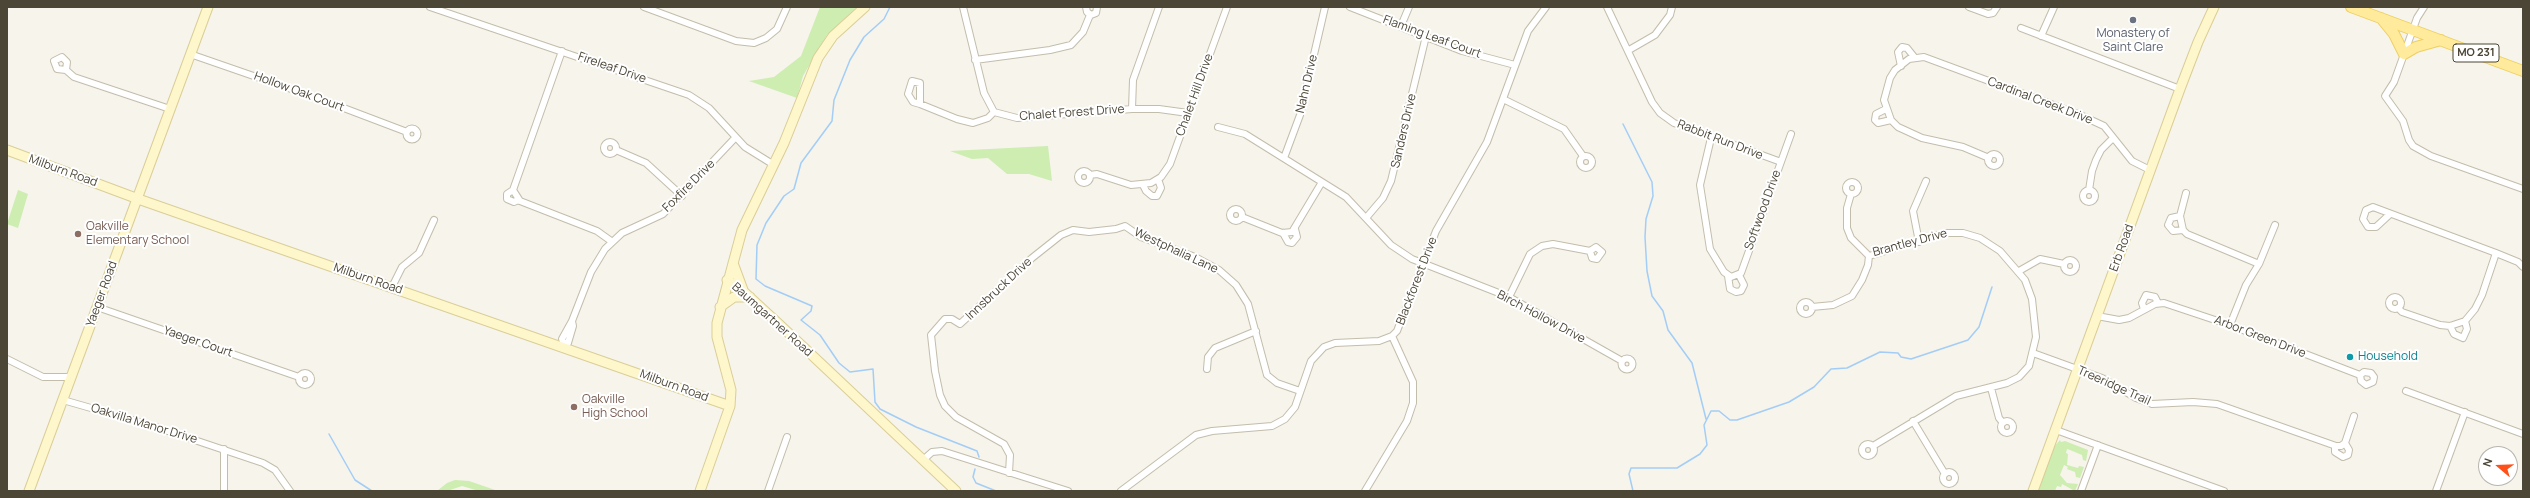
<!DOCTYPE html>
<html>
<head>
<meta charset="utf-8">
<style>
  body { margin:0 }
  #map { position:relative; width:2530px; height:498px; overflow:hidden; background:#f6f4eb; font-family:Manrope,sans-serif }
  canvas { display:block }
  .frame { position:absolute; inset:0; border:8px solid #4c4637; pointer-events:none }
  .north { position:absolute; left:2478px; top:446px; width:40px; height:40px; box-sizing:border-box; background:#fff; border:1px solid #b7b5af; border-radius:50%; rotate:289deg; font-size:11px; font-weight:700; line-height:16px; text-align:center; color:#4c4637 }
  .north::after { content:''; display:block; margin:auto; width:14px; height:18px; background:#ff5019; clip-path:polygon(50% 0,100% 100%,50% 72%,0 100%) }
</style>
</head>
<body>
<div id="map">
<canvas width="2530" height="498"></canvas>
<div class="frame"></div>
<div class="north">N</div>
</div>
<script>
const g = document.querySelector('canvas').getContext('2d');
g.lineJoin = 'round';
function fill(path, color) {
  g.fillStyle = color;
  g.fill(path, 'evenodd');
}
function poly(rows) {
  const path = new Path2D();
  for (const r of rows) {
    if (r.length === 3) {
      path.moveTo(r[0] + r[2], r[1]);
      path.arc(r[0], r[1], r[2], 0, 2 * Math.PI);
      continue;
    }
    path.moveTo(r[0], r[1]);
    for (let i = 2; i < r.length; i += 2) path.lineTo(r[i], r[i + 1]);
  }
  return path;
}
function strokePath(path, color, width, dash) {
  g.strokeStyle = color;
  g.lineWidth = width;
  g.lineCap = dash ? 'butt' : 'round';
  g.setLineDash(dash || []);
  g.stroke(path);
}
function write(font, color, halo, rows, align = 'center') {
  g.font = font + ' Manrope,sans-serif';
  g.lineWidth = 4;
  g.setLineDash([]);
  g.textBaseline = 'middle';
  g.strokeStyle = halo;
  g.fillStyle = color;
  for (const [text, x, y, turn = 0] of rows) {
    g.save();
    g.translate(x, y);
    g.rotate((+turn || 0) * Math.PI / 180);
    g.textAlign = isNaN(turn) ? turn : align;
    if (halo) g.strokeText(text, 0, 0);
    g.fillText(text, 0, 0);
    g.restore();
  }
}
const green = poly([
  [820,7,857,7,827,35,803,76,797,98,749,81,774,77,801,56],
  [1048,146,1052,181,1029,174,1007,174,988,158,972,159,950,151],
  [18,190,28,194,18,228,7,224],
  [2060,440,2061,442,2065,441,2088,450,2086,461,2083,460,2082,455,2070,450,2067,449,2066,453,2068,454,2067,465,2078,468,2079,466,2084,467,2080,478,2076,477,2075,472,2067,469,2068,467,2064,465,2060,475,2067,483,2078,484,2075,491,2062,484,2061,487,2057,486,2055,491,2037,491,2052,449],
  [455,480,469,481,498,491,479,491,462,486,447,491,437,491,447,483]
]);
const stream = poly([
  [890,7,884,19,864,37,850,60,834,100,832,121,801,163,794,189,784,196,766,223,757,245,756,279,765,286,812,306,811,311,801,320,820,335,839,363,850,372,873,369,875,402,880,409,916,427,977,451,979,457],
  [1623,124,1652,182,1653,196,1646,219,1645,237,1647,271,1652,296,1663,311,1668,330,1692,363,1706,419],
  [329,434,355,480,372,491],
  [975,469,973,477,976,483,996,491],
  [1633,491,1629,474,1631,468,1677,468,1700,454,1707,445,1704,425,1711,411,1719,411,1730,420,1737,420,1789,402,1814,387,1831,369,1847,368,1880,352,1898,353,1901,357,1911,359,1968,340,1979,327,1992,287]
]);
const street = poly([
  [430,7,689,95,709,108,745,147,774,165],
  [644,7,736,41,754,43,766,38,777,29,787,7],
  [963,7,984,93,994,112,1017,118,1132,109,1159,109,1188,113],
  [1086,7,1087,12,1091,15,1096,13,1097,7],
  [1350,7,1462,51,1515,65],
  [1607,7,1652,102,1660,113,1674,123,1781,162],
  [1969,7,1988,14,1993,13,1997,7],
  [2424,7,2417,18,2394,82,2385,96,2403,121,2409,140,2413,146,2431,156,2523,189],
  [1401,26,1409,7],
  [2021,28,2180,89],
  [2041,36,2054,7],
  [1629,50,1655,35,1670,15,1672,7],
  [562,51,513,190,520,201,597,231,611,241],
  [190,54,320,99,407,132],
  [975,60,1050,50,1071,45,1083,32,1090,15],
  [1901,66,1898,52,1902,47,1907,48,1915,58],
  [66,70,67,62,62,57,54,61,57,69,66,70,74,77,170,109],
  [1503,99,1564,129,1583,156],
  [920,104,920,83,912,81,908,94,913,102,920,104,957,119,973,123,988,118,994,112],
  [1132,109,1133,80,1159,7],
  [1886,109,1876,114,1875,120,1878,123,1891,120],
  [1218,127,1245,134,1346,197,1391,245,1412,259,1509,297,1622,361],
  [412,134,5.5],
  [1711,138,1700,185,1710,249,1724,272,1731,277,1741,273,1791,134],
  [610,148,6],
  [616,150,646,163,682,196],
  [1994,160,6],
  [1586,162,6],
  [1284,158,1300,115,1325,7],
  [1989,158,1963,147,1922,138,1898,127,1891,120,1884,100,1890,78,1895,70,1909,59,1924,57,2078,114,2104,126,2132,161,2150,170],
  [1084,177,6],
  [1090,175,1097,174,1131,185,1151,183,1161,177,1170,164,1227,7],
  [1852,188,6],
  [1143,185,1146,191,1152,196,1157,196,1161,188,1158,179],
  [2089,196,6],
  [513,190,507,194,507,199,514,202,518,200],
  [2089,190,2092,171,2096,160,2101,150,2113,138],
  [2186,193,2180,216,2183,230,2187,234,2259,264],
  [1851,194,1847,208,1847,228,1851,238,1869,256],
  [1236,215,6],
  [2389,215,2376,227,2368,227,2363,219,2366,210,2373,207,2496,253,2518,262,2523,267],
  [2180,216,2171,218,2168,225,2173,231,2183,230],
  [1242,217,1282,233,1292,232,1322,182],
  [1366,218,1383,198,1391,181,1426,36],
  [1283,233,1288,242,1292,243,1297,237,1295,229],
  [1919,242,1913,211,1926,181],
  [1869,256,1944,233,1963,233,1980,238,2000,251,2025,280,2032,299,2036,337,2029,366,2019,377,2007,383,1956,396,1873,446],
  [2070,266,6],
  [2019,271,2040,259,2064,264],
  [1728,276,1730,289,1736,292,1741,291,1744,285,1739,275],
  [392,287,402,267,419,253,434,220],
  [2395,303,6],
  [1509,297,1530,254,1542,246,1553,244,1590,251,1596,247,1602,252,1597,259,1592,258,1590,251],
  [1806,308,6],
  [97,307,299,377],
  [1812,307,1833,305,1852,296,1862,280,1868,265,1869,256],
  [2398,308,2402,312,2440,325,2450,326,2465,321,2475,309,2482,295,2496,253],
  [2144,309,2142,303,2146,295,2155,297,2158,303],
  [2097,316,2119,320,2129,318,2155,304,2164,303,2230,325,2360,375,2364,372,2371,373,2374,377,2373,382,2366,385,2361,381,2360,375],
  [2230,325,2246,285,2259,264,2275,225],
  [2450,326,2454,334,2463,338,2467,329,2465,321],
  [564,344,562,339,572,321],
  [564,346,568,343,573,326,572,321,591,272,605,249,622,233,663,214,735,138],
  [2033,353,2102,378,2136,398,2152,404,2193,402,2217,404,2336,446,2341,446,2345,443,2354,416],
  [1627,364,5.5],
  [7,359,43,377,72,377],
  [1207,369,1208,357,1215,348,1256,331],
  [305,379,6],
  [1991,388,1999,418,2003,423],
  [2406,391,2523,434],
  [63,400,150,425,263,463,275,470,290,491],
  [1913,421,1945,474],
  [2007,427,6],
  [2056,430,2224,491],
  [1868,450,6],
  [2335,446,2335,452,2343,457,2348,455,2349,450,2345,443],
  [224,449,224,491],
  [923,460,932,452,942,451,1068,491],
  [1949,478,6],
  [1009,473,1010,455,1004,444,956,417,945,406,940,395,935,371,931,335,945,319,952,319,960,324,1032,258,1061,235,1073,230,1089,232,1116,229,1125,226,1141,237,1195,257,1219,270,1236,285,1248,304,1267,375,1277,383,1300,391],
  [768,491,787,437],
  [1121,491,1196,435,1212,431,1272,426,1285,419,1295,407,1311,361,1324,347,1335,343,1379,341,1392,336,1397,331,1436,231,1487,142,1528,31,1546,7],
  [1365,491,1407,421,1413,403,1413,382,1392,336],
  [2081,491,2098,445],
  [2436,491,2465,412]
]);
const secondary = poly([
  [7,150,141,200,730,406],
  [733,263,743,290],
  [727,280,743,291,780,325,956,491],
  [720,307,734,297,750,297],
  [29,491,208,7],
  [700,491,730,406,731,390,717,337,717,323,742,230,784,143,818,58,833,36,865,7],
  [2033,491,2180,89,2198,42,2214,7]
]);
const primary = poly([
  [2351,7,2523,71],
  [2381,18,2394,34,2404,54,2416,47,2441,40]
]);
const markers = [
  [2133,20,4,"#6b7280"],
  [78,234,4,"#8d6e63"],
  [2350,357,4,"#0f9aa8"],
  [574,407,4,"#8d6e63"]
];
const shields = [
  [2476,53,46]
];
const shieldNames = [
  ["MO 231",2476,53]
];
const worshipNames = [
  ["Monastery of",2133,34],
  ["Saint Clare",2133,48]
];
const streetNames = [
  ["Flaming Leaf Court",1432,37,20],
  ["Fireleaf Drive",612,68,19],
  ["Nahn Drive",1307,84,-77],
  ["Hollow Oak Court",299,92,20],
  ["Chalet Hill Drive",1195,95,-70],
  ["Cardinal Creek Drive",2040,101,21],
  ["Chalet Forest Drive",1072,113,-4],
  ["Sanders Drive",1404,131,-77],
  ["Rabbit Run Drive",1720,140,21],
  ["Milburn Road",63,171,20],
  ["Foxfire Drive",689,186,-45],
  ["Softwood Drive",1763,210,-70],
  ["Brantley Drive",1910,243,-15],
  ["Erb Road",2122,248,-70],
  ["Westphalia Lane",1176,251,25],
  ["Milburn Road",368,279,19],
  ["Blackforest Drive",1417,281,-69],
  ["Innsbruck Drive",999,289,-43],
  ["Yaeger Road",102,294,-70],
  ["Birch Hollow Drive",1541,317,28],
  ["Baumgartner Road",772,320,42],
  ["Arbor Green Drive",2260,337,21],
  ["Yaeger Court",198,342,19],
  ["Milburn Road",674,386,20],
  ["Treeridge Trail",2114,386,24],
  ["Oakvilla Manor Drive",144,424,17]
];
const educationNames = [
  ["Oakville",86,227],
  ["Elementary School",86,241],
  ["Oakville",582,400],
  ["High School",582,414]
];
const cultureNames = [
  ["Household",2358,357]
];
fill(green, '#cdedb1');
strokePath(stream, '#a3cdf7', 1.5);
strokePath(street, '#c3bdac', 8);
strokePath(secondary, '#dace97', 11);
strokePath(primary, '#eed061', 12);
strokePath(street, '#fff', 6);
strokePath(secondary, '#fff7cc', 9);
strokePath(primary, '#ffeb9b', 10);
for (const [x, y, r, color] of markers) {
  const dot = new Path2D();
  dot.arc(x, y, r, 0, 2 * Math.PI);
  g.fillStyle = color;
  g.fill(dot);
  strokePath(dot, '#fff', 1.5);
}
for (const [x, y, w] of shields) {
  const box = new Path2D();
  box.roundRect(x - w / 2, y - 9, w, 18, 3);
  g.fillStyle = '#fff';
  g.fill(box);
  strokePath(box, '#4c4637', 1);
}
write('bold 11px', '#4c4637', null, shieldNames);
write('12px', '#5b616d', '#fff', worshipNames);
write('12px', '#4c4637', '#fff', streetNames);
write('12px', '#785e54', '#fff', educationNames, 'left');
write('12px', '#0d838f', '#fff', cultureNames, 'left');
</script>
</body>
</html>
